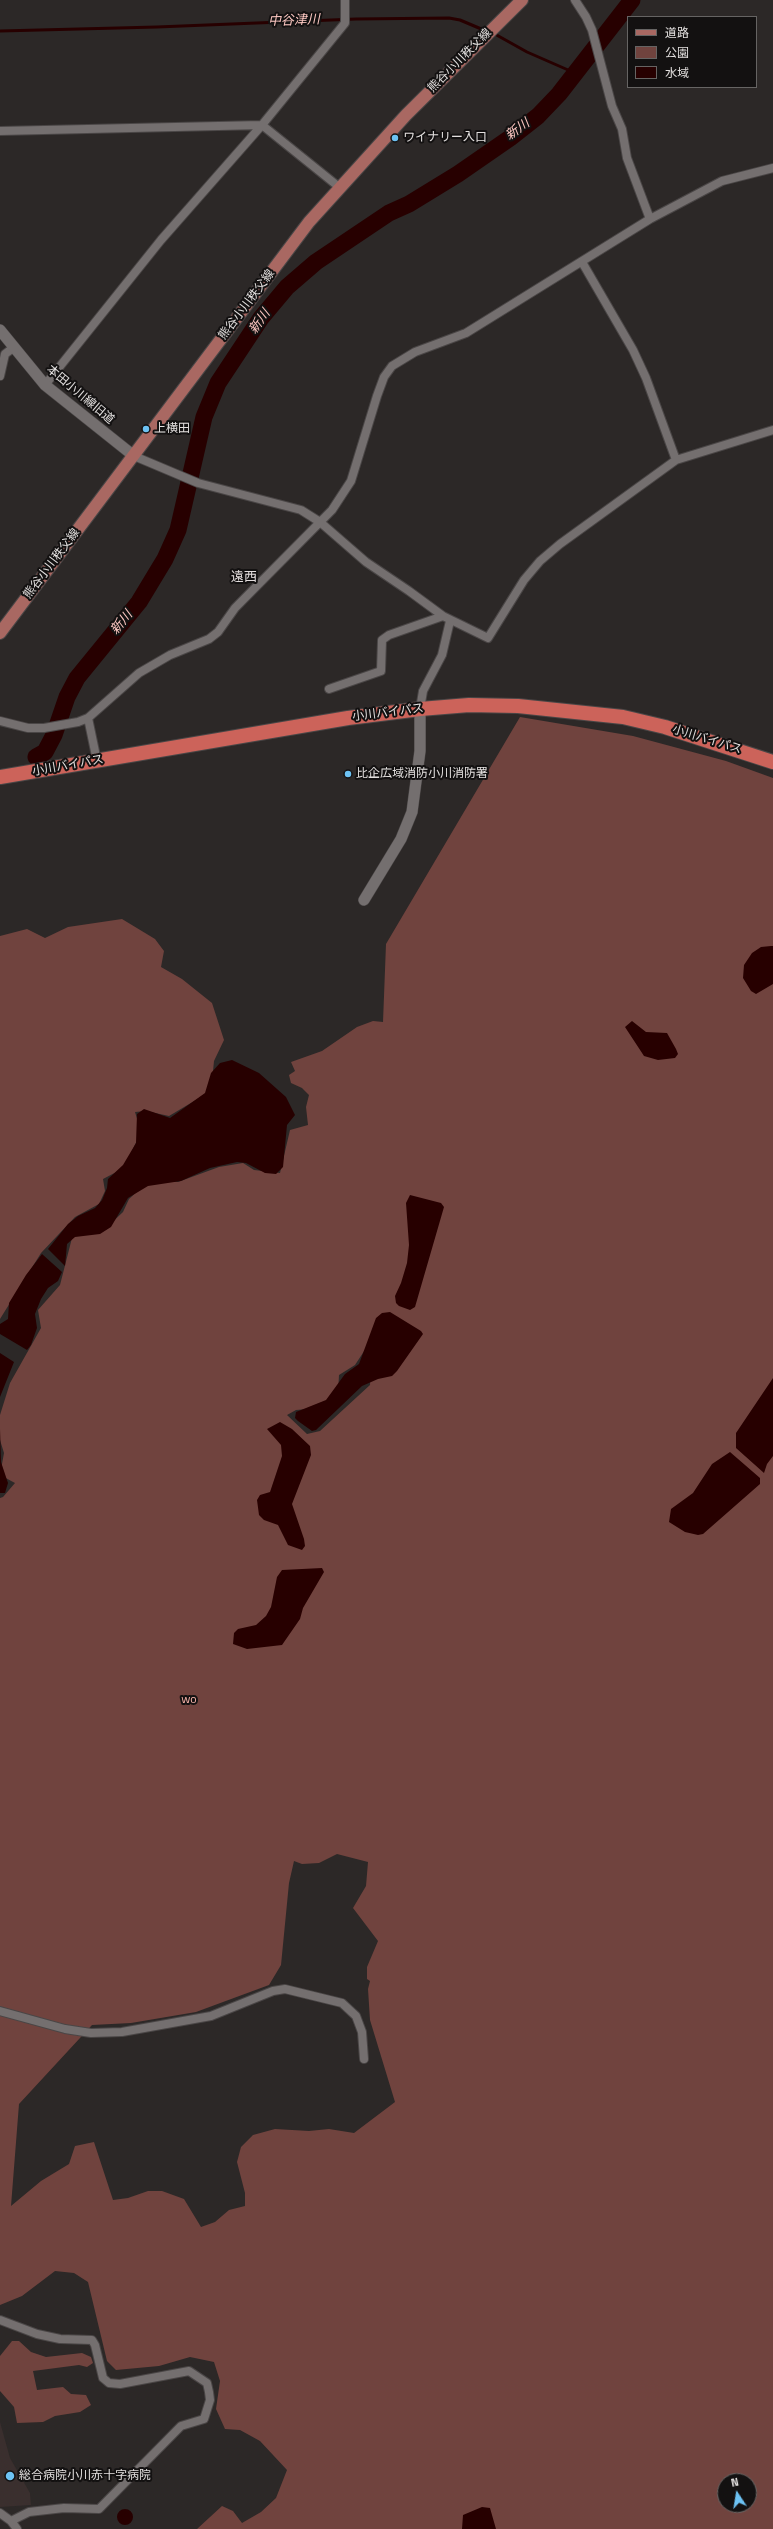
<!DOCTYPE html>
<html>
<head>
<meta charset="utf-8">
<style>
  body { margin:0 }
  #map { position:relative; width:773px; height:2529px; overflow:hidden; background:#2c2827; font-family:"Titillium Web","Noto Sans JP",sans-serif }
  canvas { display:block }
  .legend { position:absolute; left:627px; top:16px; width:130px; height:72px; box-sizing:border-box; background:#131111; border:1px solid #666463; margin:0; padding:5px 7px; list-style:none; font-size:12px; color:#e3e0df }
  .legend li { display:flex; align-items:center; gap:8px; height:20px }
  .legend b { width:20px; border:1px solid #666463 }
  .north { position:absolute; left:717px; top:2473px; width:40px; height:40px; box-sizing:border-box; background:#131111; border:1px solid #666463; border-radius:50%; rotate:348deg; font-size:11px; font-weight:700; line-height:16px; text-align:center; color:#e3e0df }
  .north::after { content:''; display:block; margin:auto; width:14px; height:18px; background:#6dc2f3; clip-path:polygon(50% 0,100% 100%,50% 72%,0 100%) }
</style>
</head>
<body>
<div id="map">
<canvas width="773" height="2529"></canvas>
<ul class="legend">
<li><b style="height:5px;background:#a96862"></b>道路</li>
<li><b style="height:11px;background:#70433e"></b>公園</li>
<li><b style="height:11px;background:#270000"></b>水域</li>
</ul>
<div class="north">N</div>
</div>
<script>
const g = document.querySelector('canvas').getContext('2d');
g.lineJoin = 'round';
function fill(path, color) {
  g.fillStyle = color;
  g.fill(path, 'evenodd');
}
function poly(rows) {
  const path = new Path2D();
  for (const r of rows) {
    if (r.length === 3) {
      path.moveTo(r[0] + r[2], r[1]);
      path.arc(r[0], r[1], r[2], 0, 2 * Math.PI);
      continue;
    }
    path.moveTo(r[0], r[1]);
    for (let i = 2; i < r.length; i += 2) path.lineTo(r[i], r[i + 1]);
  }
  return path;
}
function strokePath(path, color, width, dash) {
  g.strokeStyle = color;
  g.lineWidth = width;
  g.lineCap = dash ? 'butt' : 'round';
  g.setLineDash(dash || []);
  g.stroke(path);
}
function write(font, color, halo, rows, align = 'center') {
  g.font = font + ' "Titillium Web","Noto Sans JP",sans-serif';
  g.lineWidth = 4;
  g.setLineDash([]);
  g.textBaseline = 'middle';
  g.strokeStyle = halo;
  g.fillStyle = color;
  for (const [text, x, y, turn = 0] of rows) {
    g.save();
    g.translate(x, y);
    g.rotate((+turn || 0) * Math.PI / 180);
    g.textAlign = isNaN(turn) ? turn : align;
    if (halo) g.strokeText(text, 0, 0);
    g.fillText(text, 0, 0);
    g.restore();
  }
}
const built = poly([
  [0,2422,10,2458,30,2493,31,2505,0,2507]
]);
const green = poly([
  [520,717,633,736,726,761,773,778,773,2529,197,2529,222,2506,233,2511,242,2523,261,2512,276,2498,287,2470,260,2441,240,2430,225,2429,216,2409,220,2381,214,2362,190,2357,159,2366,116,2370,107,2361,88,2282,74,2273,55,2271,22,2296,0,2305,0,1498,3,1497,15,1483,0,1475,4,1453,0,1440,0,1415,10,1383,41,1328,38,1310,60,1285,73,1234,104,1230,123,1212,129,1199,142,1187,159,1180,178,1182,219,1167,243,1163,254,1170,280,1173,290,1130,308,1125,306,1107,309,1095,302,1088,291,1083,289,1075,295,1071,291,1062,322,1051,357,1027,373,1021,383,1022,386,944],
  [372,1339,370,1385,320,1431,307,1434,287,1415,296,1410,320,1408,338,1393,339,1375,355,1365],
  [337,1854,368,1862,366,1886,353,1908,378,1941,367,1967,367,1979,370,1981,368,1989,370,2020,395,2102,354,2133,329,2129,309,2131,275,2129,253,2135,241,2147,237,2162,245,2193,245,2206,229,2210,215,2222,201,2227,184,2199,162,2191,148,2191,128,2198,113,2200,94,2142,75,2146,69,2164,41,2181,11,2206,19,2104,92,2025,131,2023,196,2012,269,1985,281,1965,289,1883,294,1861,302,1864,319,1863],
  [725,2481,749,2481,749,2505,725,2505],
  [122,919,155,939,164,951,161,967,182,979,212,1003,224,1040,214,1061,211,1091,169,1116,146,1111,135,1112,141,1132,124,1168,103,1179,105,1191,99,1204,75,1217,41,1253,0,1319,0,936,27,929,45,938,68,927],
  [12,2341,19,2341,31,2352,46,2357,82,2353,91,2357,93,2363,87,2367,79,2365,33,2371,37,2390,63,2387,71,2394,86,2395,91,2405,80,2412,55,2416,43,2422,17,2423,14,2407,0,2391,0,2356]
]);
const water = poly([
  [771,946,773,946,773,984,756,994,751,991,743,978,744,965,752,953,761,947],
  [632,1021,646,1032,667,1033,676,1049,678,1054,675,1058,658,1060,644,1056,625,1027],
  [232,1060,259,1073,286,1097,295,1115,287,1125,283,1167,276,1174,265,1173,246,1163,237,1162,210,1168,181,1181,148,1186,128,1198,111,1227,100,1234,75,1237,67,1244,65,1266,48,1249,68,1224,78,1216,95,1208,102,1200,107,1188,108,1179,123,1165,136,1143,137,1114,144,1109,170,1118,205,1093,211,1073,220,1063],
  [410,1195,441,1203,444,1207,415,1307,410,1310,399,1306,396,1303,395,1296,401,1283,407,1263,409,1245,406,1203],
  [42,1254,62,1272,58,1281,48,1288,41,1299,35,1314,37,1328,31,1345,27,1350,0,1334,0,1324,8,1319,9,1303,26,1275],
  [390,1312,421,1331,423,1334,397,1371,392,1376,378,1379,362,1386,316,1430,312,1431,298,1421,295,1418,296,1412,326,1400,345,1374,359,1364,376,1318,382,1313],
  [0,1353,14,1362,0,1397],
  [773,1378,773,1456,767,1464,764,1473,736,1448,736,1433],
  [280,1422,292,1429,310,1446,311,1455,292,1504,304,1539,305,1546,302,1550,288,1545,278,1525,264,1520,259,1515,257,1500,260,1495,270,1492,282,1456,281,1445,267,1429],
  [0,1429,1,1462,8,1483,5,1493,0,1493],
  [730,1452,760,1478,760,1484,703,1534,698,1535,685,1532,669,1522,671,1509,693,1493,712,1464],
  [322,1568,324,1572,303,1608,300,1619,282,1645,247,1649,233,1644,234,1633,238,1629,256,1625,266,1616,271,1607,277,1577,282,1570],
  [482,2507,490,2508,496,2529,462,2529,463,2515],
  [125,2517,8]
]);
const stream = poly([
  [0,31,157,27,356,19,449,18,460,20,486,31],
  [493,33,527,52,575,73]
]);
const river = poly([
  [36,757,45,752,54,735,67,697,77,678,139,602,165,559,178,530,204,417,218,383,261,318,287,287,316,262,389,213,409,204,458,174,510,138,538,116,559,94,632,0]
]);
const street = poly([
  [575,0,586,17,592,30,612,106,622,129,627,158,650,219],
  [0,131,262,125,339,187],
  [582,262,633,350,646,378,676,460],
  [0,376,5,354,13,348],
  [45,385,161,240,262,125,345,23,345,0],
  [134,456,198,483,301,510,320,522,366,562,409,591,443,616,488,638,524,580,540,561,560,544,676,460,773,430],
  [329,689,381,671,382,640,389,635,443,616],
  [420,709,423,691,442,655,450,621],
  [88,718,97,761],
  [0,721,28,728,44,728,78,722,88,718,139,673,170,655,209,639,218,632,235,608,332,510,351,481,377,396,384,377,392,366,415,352,466,333,650,219,722,181,773,168],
  [0,2011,65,2029,91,2033,122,2032,211,2016,273,1991,285,1989,342,2003,356,2016,362,2032,364,2059],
  [0,2320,37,2334,60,2339,92,2340,95,2345,103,2378,109,2383,120,2384,189,2371,207,2383,209,2392,210,2400,204,2419,181,2426,99,2509,64,2508,29,2512,11,2521],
  [0,2513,11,2521,17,2529]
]);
const secondary = poly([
  [0,330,45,385,134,456],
  [364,900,401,839,412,812,420,751,420,709]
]);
const primary = poly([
  [0,633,309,222,406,115,522,0]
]);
const highway = poly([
  [0,777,348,718,420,709,469,705,518,706,623,717,665,727,773,762]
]);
const markers = [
  [395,138,4,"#6dc2f3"],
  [146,429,4,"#6dc2f3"],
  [348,774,4,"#6dc2f3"],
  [10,2476,5,"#6dc2f3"]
];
const streetNames = [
  ["熊谷小川秩父線",460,61,-45],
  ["熊谷小川秩父線",247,305,-53],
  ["本田小川線旧道",80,395,40],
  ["熊谷小川秩父線",52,564,-53],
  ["小川バイパス",388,713,-7],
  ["小川バイパス",707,740,17],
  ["小川バイパス",68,766,-10]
];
const poiNames = [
  ["ワイナリー入口",403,138],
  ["上横田",154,429],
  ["比企広域消防小川消防署",356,774],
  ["総合病院小川赤十字病院",19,2476]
];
const parkNames = [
  ["wo",189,1700]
];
const waterNames = [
  ["中谷津川",294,21,-2],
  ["新川",518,130,-36],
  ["新川",260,322,-54],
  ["新川",122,623,-51]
];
const neighbourhoodNames = [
  ["遠西",244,578]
];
fill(built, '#3a2f2e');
fill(green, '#70433e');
fill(water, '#270000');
strokePath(stream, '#270000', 3);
strokePath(river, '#270000', 17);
strokePath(street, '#4a4646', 10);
strokePath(secondary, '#4a4646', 12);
strokePath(primary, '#4a4646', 14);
strokePath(highway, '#4a4646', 16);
strokePath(street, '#746f6f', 8);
strokePath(secondary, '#746f6f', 11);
strokePath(primary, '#a96862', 12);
strokePath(highway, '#cc635a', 14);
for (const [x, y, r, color] of markers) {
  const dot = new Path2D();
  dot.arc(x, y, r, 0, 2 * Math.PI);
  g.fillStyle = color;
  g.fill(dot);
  strokePath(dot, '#131111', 1.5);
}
write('12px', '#e3e0df', '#131111', streetNames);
write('12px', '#e3e0df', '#131111', poiNames, 'left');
write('12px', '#fbb6ad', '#131111', parkNames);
write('italic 13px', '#fdc8c2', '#131111', waterNames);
write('13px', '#e3dddd', '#131111', neighbourhoodNames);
</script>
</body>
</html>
